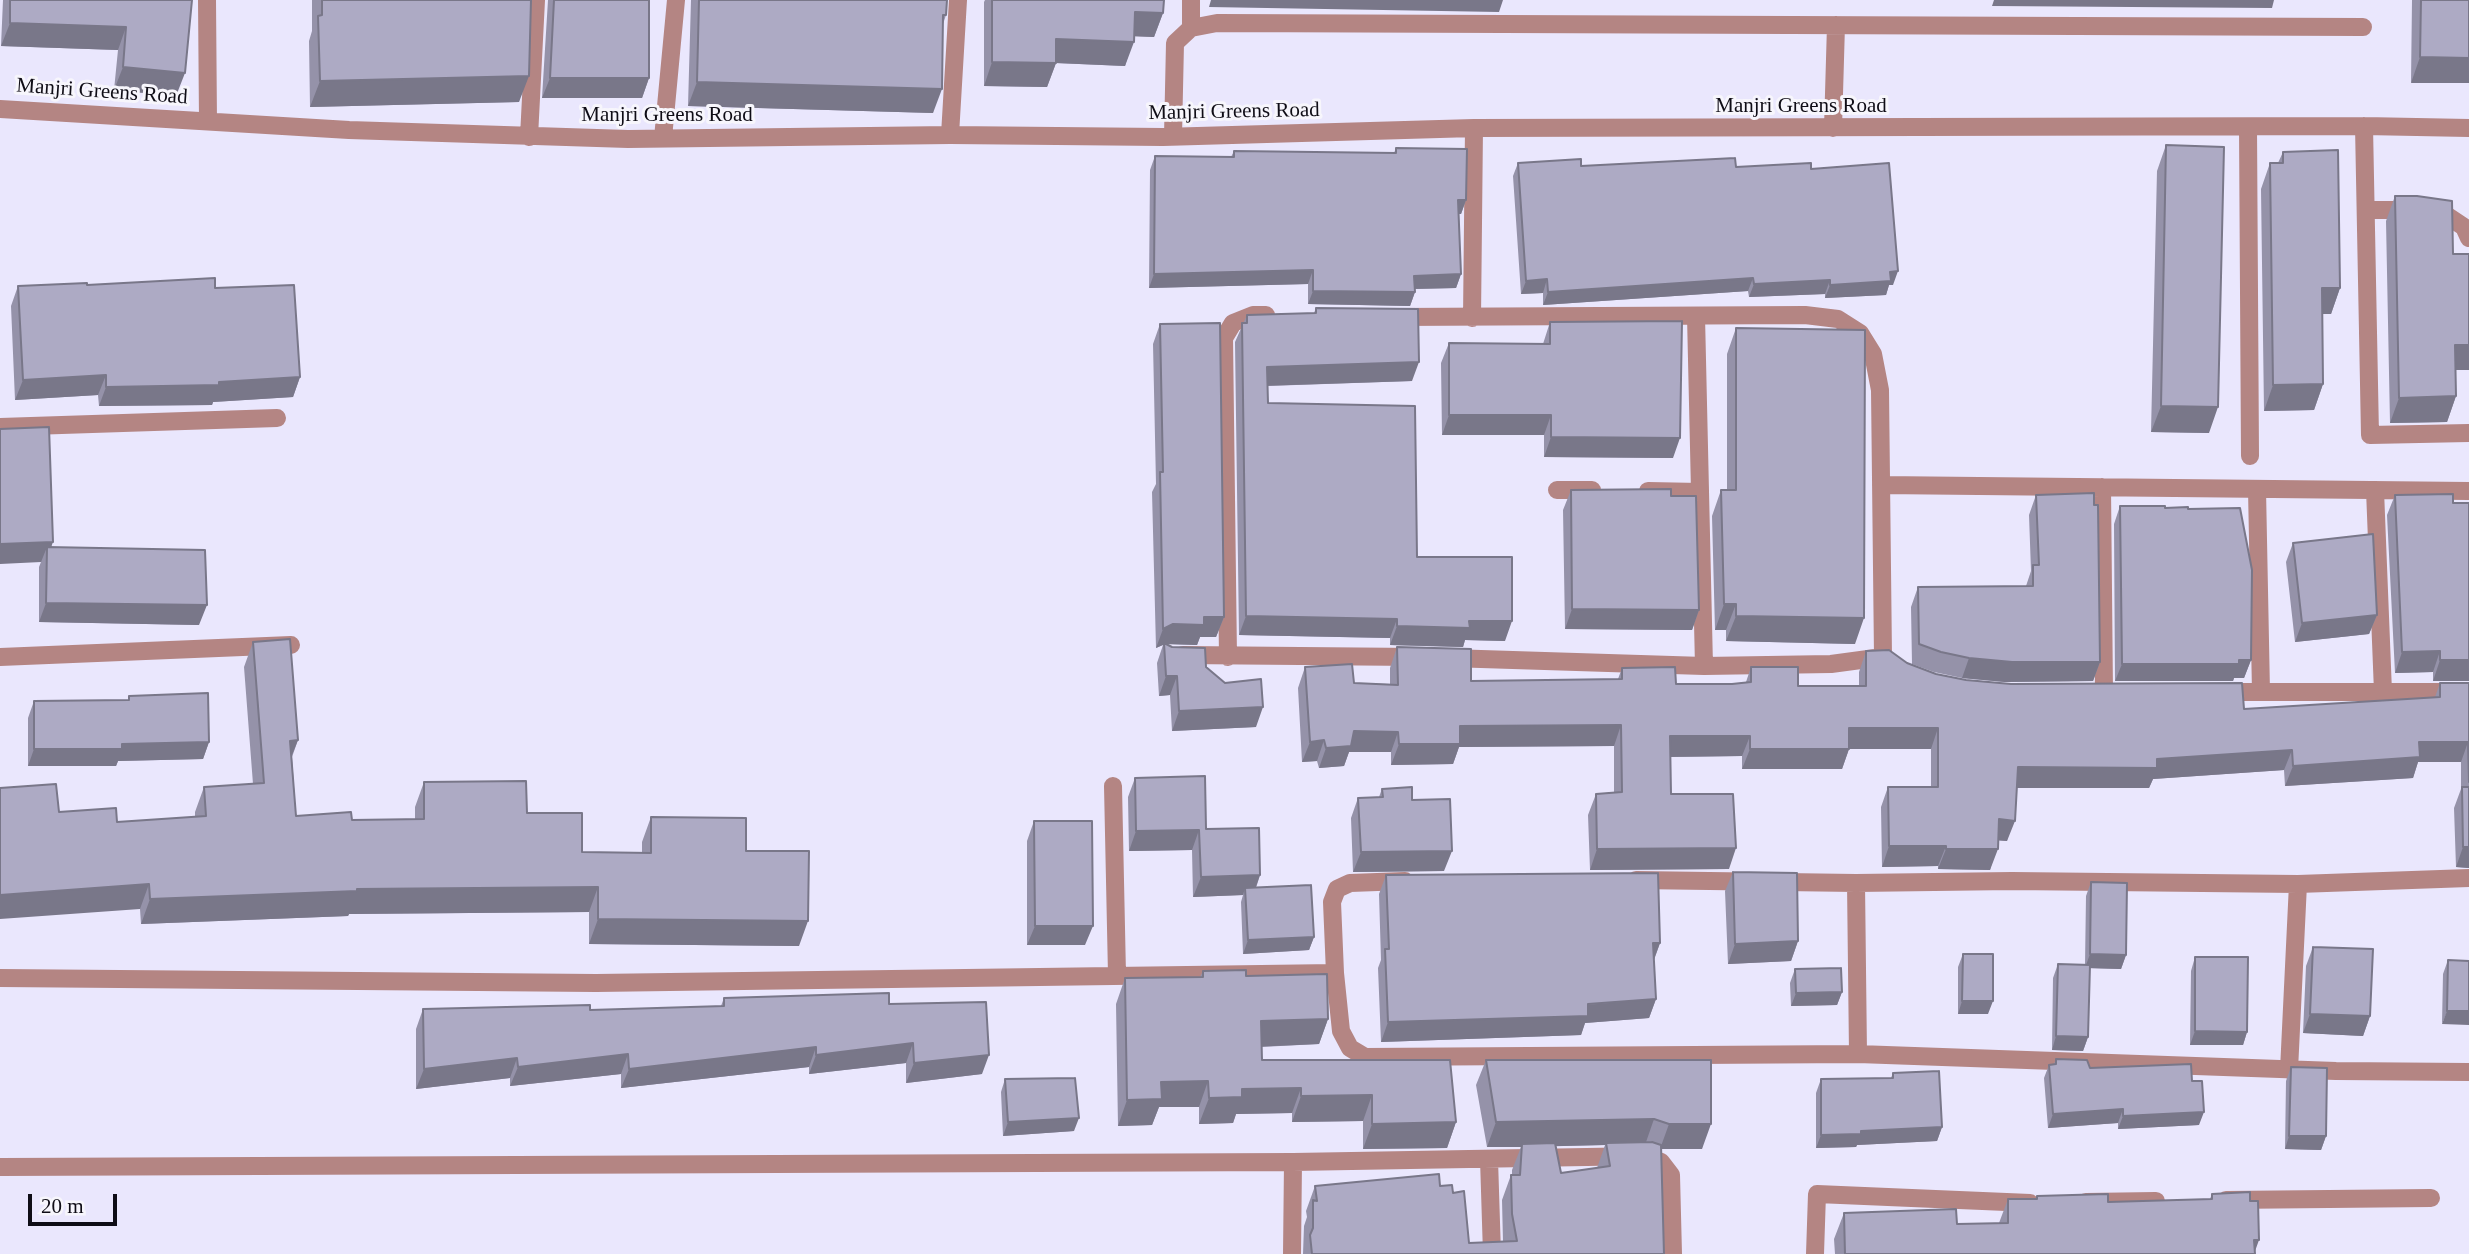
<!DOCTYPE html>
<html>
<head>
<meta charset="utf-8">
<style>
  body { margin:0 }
  #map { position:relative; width:2469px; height:1254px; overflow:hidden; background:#eae7fd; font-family:"Times New Roman",serif }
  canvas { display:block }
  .scale { position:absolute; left:28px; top:1194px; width:89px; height:32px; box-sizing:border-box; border:4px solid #0f0d16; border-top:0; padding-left:9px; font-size:21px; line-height:24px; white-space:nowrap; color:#0f0d16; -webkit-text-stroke:5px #f7f6fc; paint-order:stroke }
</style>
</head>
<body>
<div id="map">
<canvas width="2469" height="1254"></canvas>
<div class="scale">20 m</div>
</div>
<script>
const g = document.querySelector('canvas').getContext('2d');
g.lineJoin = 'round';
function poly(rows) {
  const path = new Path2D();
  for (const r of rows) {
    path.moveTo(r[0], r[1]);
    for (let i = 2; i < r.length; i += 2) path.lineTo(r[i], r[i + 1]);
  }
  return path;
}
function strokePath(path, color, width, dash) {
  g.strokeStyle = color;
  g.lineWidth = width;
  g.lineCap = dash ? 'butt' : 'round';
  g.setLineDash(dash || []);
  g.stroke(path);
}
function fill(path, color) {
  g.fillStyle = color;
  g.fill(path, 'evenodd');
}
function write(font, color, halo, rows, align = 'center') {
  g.font = font + ' "Times New Roman",serif';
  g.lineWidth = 6;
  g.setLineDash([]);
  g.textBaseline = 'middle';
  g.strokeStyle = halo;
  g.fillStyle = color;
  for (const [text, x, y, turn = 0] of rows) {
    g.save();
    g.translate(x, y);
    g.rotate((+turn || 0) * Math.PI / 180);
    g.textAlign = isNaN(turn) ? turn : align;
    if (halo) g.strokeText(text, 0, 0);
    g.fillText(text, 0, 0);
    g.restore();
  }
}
const minor = poly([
  [207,0,208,121],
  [1191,28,1191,0],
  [0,109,349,130,628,139,950,135,1163,137,1474,128,2364,126,2469,128],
  [2364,126,2370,435,2469,433],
  [2248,127,2250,456],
  [1833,128,1836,25],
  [950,135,958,0],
  [1173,136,1175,43,1191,28,1217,23,2363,27],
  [529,137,536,0],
  [663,138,676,0],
  [2366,210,2408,210,2446,215,2464,227,2469,238],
  [1696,316,1704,666],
  [1396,317,1805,315,1838,319,1860,333,1873,354,1880,390,1883,657,1831,664,1704,666,1449,658],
  [1472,318,1474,128],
  [0,427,277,418],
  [1881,485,2469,491],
  [2102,487,2104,693],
  [2257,489,2261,692],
  [1557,490,1592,490],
  [2375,490,2383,692],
  [1648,491,1700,492],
  [1183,655,1418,657],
  [0,657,291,645],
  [1228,657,1224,338,1233,323,1253,315,1266,315],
  [2221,692,2469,692],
  [1113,786,1117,975],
  [1636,880,1856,883,2012,881,2298,884,2469,878],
  [1856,883,1858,1054],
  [1335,973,1332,902,1337,889,1350,883,1405,881],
  [0,978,596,983,1335,973,1341,1031,1350,1048,1365,1057,1858,1054,2336,1071,2469,1072],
  [2289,1070,2298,884],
  [1489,1159,1492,1254],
  [0,1167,1293,1162,1645,1156,1661,1162,1671,1175,1673,1254],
  [2226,1200,2431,1198],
  [2086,1202,2156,1201],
  [1292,1254,1293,1162],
  [1815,1254,1817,1194,2030,1203]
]);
const wall = poly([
  [3,0,192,0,176,96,114,90,118,50,1,46],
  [312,0,531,0,519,102,310,107,309,41,312,31],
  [548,0,649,0,649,78,642,98,542,98],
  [691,0,947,0,946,15,943,24,933,113,688,106],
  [985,0,1164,0,1163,13,1154,37,1134,36,1125,66,1056,63,1047,87,984,86,984,2],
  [2412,0,2469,0,2411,83],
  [2166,145,2209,433,2151,432,2157,171],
  [1396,148,1466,200,1461,214,1459,214,1461,274,1456,288,1415,289,1415,292,1410,306,1308,304,1308,284,1149,288,1150,170,1155,156,1231,157,1234,151,1394,153],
  [2283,152,2340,288,2331,314,2323,314,2323,384,2314,410,2264,411,2261,189,2270,163,2278,163],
  [1518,163,1581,166,1811,169,1893,285,1889,285,1886,295,1825,298,1825,294,1749,297,1748,291,1543,305,1543,293,1521,294,1513,176],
  [2395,196,2453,254,2469,254,2469,370,2455,370,2456,396,2447,422,2390,423,2386,221],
  [87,285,215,288,300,377,293,397,213,402,212,405,99,406,98,395,15,400,11,306,18,286],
  [1316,308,1412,381,1267,386,1268,403,1417,557,1505,641,1465,640,1463,647,1390,645,1390,638,1239,635,1235,342,1247,315,1314,313],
  [1550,322,1673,458,1544,457,1544,435,1442,435,1441,363,1449,343,1543,344],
  [1160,324,1224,617,1216,637,1200,637,1197,645,1166,644,1206,667,1256,727,1172,731,1170,695,1159,696,1157,663,1163,645,1156,648,1152,492,1156,484,1153,344],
  [1736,328,1855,644,1726,641,1726,630,1715,630,1712,516,1721,490,1727,490,1727,354],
  [0,429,52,547,199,625,39,622,39,567,41,562],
  [1571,490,1671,496,1699,610,1692,630,1565,629,1563,510],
  [2036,495,2100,662,2093,681,2005,682,1962,678,1934,672,1912,664,1911,607,1918,587,2026,586,2031,571,2029,515],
  [2395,495,2453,503,2469,503,2469,681,2433,681,2433,672,2395,673,2387,515],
  [2120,506,2188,509,2251,660,2244,678,2234,678,2233,681,2115,681,2114,524],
  [2293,543,2377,615,2369,634,2295,642,2286,562],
  [253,642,298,740,292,757,296,816,352,820,415,819,415,807,424,782,527,813,582,852,642,853,642,842,651,817,746,851,799,946,589,944,589,912,349,914,348,916,141,924,140,909,59,812,117,822,195,817,195,812,204,787,253,784,244,667],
  [1397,647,1471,681,1618,679,1622,668,1676,684,1732,684,1746,682,1751,667,1798,686,1859,686,1859,672,1866,651,1907,663,1936,674,1966,680,2244,709,2435,697,2440,683,2469,683,2469,868,2456,867,2454,808,2461,789,2461,762,2418,762,2413,778,2285,786,2284,770,2153,779,2149,788,2016,788,2007,841,1998,840,1990,870,1938,869,1938,866,1882,867,1881,807,1888,787,1931,787,1931,749,1849,749,1842,769,1742,769,1742,756,1670,757,1671,794,1729,869,1590,870,1588,815,1596,794,1614,792,1614,746,1459,747,1453,764,1391,765,1391,752,1349,752,1344,766,1319,768,1317,761,1302,762,1298,688,1305,667,1354,683,1390,684,1390,668],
  [129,696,209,742,203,759,118,761,116,766,28,766,28,718,34,701,128,700],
  [1135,778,1206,829,1260,875,1256,888,1314,937,1309,950,1243,954,1241,902,1243,895,1193,897,1192,850,1129,851,1128,797],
  [1382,789,1412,800,1444,871,1353,872,1351,818,1358,798,1379,797],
  [1034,821,1085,945,1027,945,1027,841],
  [1733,872,1798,941,1791,961,1728,964,1725,891],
  [1386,875,1660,943,1654,960,1656,999,1649,1018,1585,1023,1581,1035,1381,1042,1378,968,1381,960,1379,894],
  [2091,882,2126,955,2121,969,2090,968,2088,1037,2083,1051,2052,1050,2053,978,2058,964,2085,965,2086,896],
  [2313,947,2370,1016,2363,1036,2303,1033,2306,966],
  [1963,954,1988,1014,1958,1014,1958,967],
  [2195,957,2247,1032,2243,1045,2190,1045,2191,971],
  [2448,960,2469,961,2442,1024,2443,974],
  [1795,969,1842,992,1837,1005,1791,1006,1790,983],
  [1203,971,1246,976,1328,1019,1319,1044,1261,1047,1262,1060,1456,1122,1447,1148,1363,1149,1363,1121,1292,1122,1292,1113,1236,1114,1233,1123,1199,1124,1199,1107,1159,1107,1152,1125,1118,1126,1116,1004,1125,978,1200,977],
  [724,998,889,1004,982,1074,906,1083,906,1063,809,1074,809,1067,621,1088,621,1074,510,1086,510,1078,416,1089,416,1029,423,1009,590,1010,721,1006],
  [2056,1059,2090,1068,2192,1081,2199,1125,2118,1129,2118,1123,2048,1128,2044,1078,2049,1065,2054,1064],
  [1486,1060,1711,1060,1702,1149,1661,1149,1664,1254,1303,1254,1304,1226,1307,1217,1306,1211,1315,1186,1440,1186,1453,1193,1469,1243,1503,1242,1502,1200,1511,1175,1512,1175,1512,1170,1521,1147,1487,1147,1476,1085],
  [1605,1145,1597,1168,1561,1173,1556,1146],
  [2291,1067,2326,1136,2321,1150,2285,1149,2286,1081],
  [1893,1073,1942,1127,1937,1141,1857,1145,1856,1147,1816,1148,1816,1093,1821,1079,1891,1078],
  [1005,1079,1074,1131,1003,1136,1001,1092],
  [2212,1194,2255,1252,2255,1254,1835,1254,1834,1239,1844,1213,1957,1224,1999,1223,2008,1199,2036,1199,2037,1196,2108,1202,2210,1199]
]);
const shadedWall = poly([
  [1211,0,1503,0,1499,12,1209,7],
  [1994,0,2274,0,2272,8,1992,6],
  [1135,12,1163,13,1154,37,1126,36],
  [10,23,126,27,118,50,1,46],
  [1056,39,1134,42,1125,66,1056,63,1047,87,984,86,992,62],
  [2420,57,2469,58,2469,83,2411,83],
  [123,67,185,73,176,96,114,90],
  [529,76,519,102,310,107,320,81],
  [550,78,649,78,642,98,542,98],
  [697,82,942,89,933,113,688,106],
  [1458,200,1466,200,1461,214,1453,214],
  [1313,270,1308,284,1149,288,1154,274],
  [1898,271,1893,285,1889,285,1886,295,1825,298,1830,285,1890,272],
  [1461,274,1456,288,1410,289,1414,276],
  [1753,278,1748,291,1543,305,1548,292],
  [1547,279,1543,293,1521,294,1526,281],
  [1830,280,1825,294,1749,297,1754,284],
  [2322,288,2340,288,2331,314,2313,314],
  [1313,291,1415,292,1410,306,1308,304],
  [2455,345,2469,345,2469,370,2445,370],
  [1419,362,1412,381,1260,386,1267,367],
  [106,375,98,395,15,400,23,380],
  [300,377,293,397,213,402,212,405,99,406,106,387,219,382],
  [2323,384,2314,410,2264,411,2273,385],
  [2456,396,2447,422,2390,423,2399,398],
  [2161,406,2218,407,2209,433,2151,432],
  [1449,415,1551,415,1544,435,1442,435],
  [1551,437,1680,438,1673,458,1544,457],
  [53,542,46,561,47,547,41,562,0,564,0,544],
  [46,603,207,605,199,625,39,622],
  [1724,604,1736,604,1726,630,1715,630],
  [1572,609,1699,610,1692,630,1565,629],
  [2377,615,2369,634,2295,642,2302,623],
  [1246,616,1397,619,1390,638,1239,635],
  [1736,616,1864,618,1855,644,1726,641],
  [1204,617,1224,617,1216,637,1200,637,1197,645,1165,644,1156,648,1163,629,1173,624],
  [1469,621,1512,621,1505,641,1465,640,1463,647,1390,645,1397,626],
  [2440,651,2433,672,2395,673,2402,652],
  [1969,658,2100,662,2093,681,2005,682,1962,678],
  [2251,660,2244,678,2234,678,2233,681,2115,681,2122,664],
  [2440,660,2469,660,2469,681,2433,681],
  [1166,676,1177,676,1170,695,1159,696],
  [1263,707,1256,727,1172,731,1179,711],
  [1621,725,1614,746,1459,747,1453,764,1391,765,1399,744,1460,726],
  [1849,728,1938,728,1931,749,1849,749,1842,769,1742,769,1750,749],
  [1354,731,1398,732,1391,752,1349,752,1344,766,1319,768,1326,748],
  [1670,736,1750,736,1742,756,1663,757],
  [298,740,288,765,290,741],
  [1324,740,1317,761,1302,762,1310,742],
  [209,742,203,759,118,761,116,766,28,766,34,749,122,744],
  [2419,742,2468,742,2461,762,2418,762,2413,778,2285,786,2293,766],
  [2292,750,2284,770,2153,779,2149,788,2010,788,2018,767],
  [1999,819,2015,821,2007,841,1991,840],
  [1199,830,1192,850,1129,851,1136,831],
  [1889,846,1946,846,1938,866,1882,867],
  [2463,847,2469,847,2469,868,2456,867],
  [1736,848,1729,869,1590,870,1597,849],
  [1946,849,1998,849,1990,870,1938,869],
  [1452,851,1444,871,1353,872,1361,852],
  [1260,875,1253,895,1245,888,1243,895,1193,897,1201,877],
  [149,884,140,909,0,919,0,895],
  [598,887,589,912,349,914,348,916,141,924,150,899,357,889],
  [598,919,808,921,799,946,589,944],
  [1035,926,1093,926,1085,945,1027,945],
  [1314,937,1309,950,1243,954,1248,940],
  [1798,941,1791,961,1728,964,1735,944],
  [1653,943,1660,943,1653,962],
  [2090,954,2126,955,2121,969,2085,968],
  [1842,992,1837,1005,1791,1006,1796,993],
  [1656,999,1649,1018,1585,1023,1581,1035,1381,1042,1388,1022],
  [1962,1001,1993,1001,1988,1014,1958,1014],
  [2447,1011,2469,1011,2469,1025,2442,1024],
  [2310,1014,2370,1016,2363,1036,2303,1033],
  [1328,1019,1319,1044,1251,1047,1261,1021],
  [2195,1031,2247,1032,2243,1045,2190,1045],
  [2056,1036,2088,1037,2083,1051,2052,1050],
  [913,1043,906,1063,809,1074,816,1055],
  [816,1047,809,1067,621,1088,629,1069],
  [628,1054,621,1074,510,1086,518,1067],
  [989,1055,982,1074,906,1083,914,1063],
  [517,1058,510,1078,416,1089,424,1069],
  [1208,1081,1199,1107,1159,1107,1152,1125,1118,1126,1127,1100,1161,1082],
  [1301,1088,1292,1113,1236,1114,1233,1123,1199,1124,1209,1098,1242,1089],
  [1372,1095,1363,1121,1292,1122,1301,1096],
  [2123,1109,2118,1123,2048,1128,2053,1114],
  [2204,1112,2199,1125,2118,1129,2123,1116],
  [1079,1118,1074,1131,1003,1136,1008,1122],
  [1654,1119,1645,1145,1606,1143,1605,1145,1522,1147,1522,1144,1521,1147,1487,1147,1496,1122],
  [1456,1122,1447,1148,1363,1149,1372,1124],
  [1669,1124,1711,1124,1702,1149,1660,1149],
  [1942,1127,1937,1141,1857,1145,1856,1147,1816,1148,1821,1135,1861,1131],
  [2289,1136,2326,1136,2321,1150,2285,1149],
  [2254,1240,2259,1240,2254,1254]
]);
const building = poly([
  [10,0,192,0,185,73,123,67,126,27,10,23,10,0],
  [322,0,531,0,529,76,320,81,318,16,322,15,322,0],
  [554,0,649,0,649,78,550,78,554,0],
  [699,0,947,0,946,15,943,15,942,89,697,82,699,0],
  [992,0,1164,0,1163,13,1135,12,1134,42,1056,39,1056,63,992,62,992,0],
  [2421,0,2469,0,2469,58,2420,57,2421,0],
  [2166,145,2224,147,2218,407,2161,406,2166,145],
  [1396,148,1467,149,1466,200,1458,200,1461,274,1414,276,1415,292,1313,291,1313,270,1154,274,1155,156,1234,157,1234,151,1396,153,1396,148],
  [2338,150,2340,288,2322,288,2323,384,2273,385,2270,163,2283,163,2283,152,2338,150],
  [1735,158,1736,167,1811,163,1811,169,1889,163,1898,271,1890,272,1891,281,1830,285,1830,280,1754,284,1753,278,1548,292,1547,279,1526,281,1518,163,1581,159,1581,166,1735,158],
  [2395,196,2417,196,2452,201,2453,254,2469,254,2469,345,2455,345,2456,396,2399,398,2395,196],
  [215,278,215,288,294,285,300,377,219,382,219,385,106,387,106,375,23,380,18,286,87,283,87,285,215,278],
  [1316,308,1418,309,1419,362,1267,367,1268,403,1415,406,1417,557,1512,557,1512,621,1469,621,1470,628,1397,626,1397,619,1246,616,1242,323,1247,323,1247,315,1316,313,1316,308],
  [1682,321,1680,438,1551,437,1551,415,1449,415,1449,343,1550,344,1550,322,1682,321],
  [1220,323,1224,617,1204,617,1204,625,1173,624,1163,629,1160,472,1163,472,1160,324,1220,323],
  [1736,328,1865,330,1864,618,1736,616,1736,604,1724,604,1721,490,1736,490,1736,328],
  [49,427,53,542,0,544,0,429,49,427],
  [1671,489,1671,496,1696,496,1699,610,1572,609,1571,490,1671,489],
  [2094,493,2094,505,2098,505,2100,662,2012,662,1969,658,1941,652,1919,644,1918,587,2033,586,2033,565,2039,565,2036,495,2094,493],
  [2453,494,2453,503,2469,503,2469,660,2440,660,2440,651,2402,652,2395,495,2453,494],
  [2120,506,2165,506,2165,508,2188,507,2188,509,2240,508,2252,570,2251,660,2239,660,2239,664,2122,664,2120,506],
  [2373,534,2377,615,2302,623,2293,543,2373,534],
  [47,547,205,550,207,605,46,603,47,547],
  [290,639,298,740,290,741,296,816,351,812,352,820,424,819,424,782,526,781,527,813,582,813,582,852,651,853,651,817,746,818,746,851,809,851,808,921,598,919,598,887,357,889,357,891,150,899,149,884,0,895,0,788,56,784,59,812,116,808,117,822,206,816,204,787,264,783,253,642,290,639],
  [1164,643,1172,647,1205,648,1206,667,1225,683,1261,679,1263,707,1179,711,1177,676,1166,676,1164,643],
  [1397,647,1471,649,1471,681,1622,679,1622,668,1675,667,1676,684,1732,684,1751,682,1751,667,1798,667,1798,686,1866,686,1866,651,1889,650,1907,663,1936,674,1966,680,2011,684,2242,683,2244,709,2440,697,2440,683,2469,683,2469,782,2468,742,2419,742,2420,757,2293,766,2292,750,2157,759,2157,768,2018,767,2015,821,1999,819,1998,849,1946,849,1946,846,1889,846,1888,787,1938,787,1938,728,1849,728,1849,749,1750,749,1750,736,1670,736,1671,794,1733,794,1736,848,1597,849,1596,794,1622,792,1621,725,1460,726,1460,744,1399,744,1398,732,1354,731,1351,746,1326,748,1324,740,1310,742,1305,667,1352,664,1354,683,1398,685,1397,647],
  [208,693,209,742,122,744,122,749,34,749,34,701,129,700,129,696,208,693],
  [1205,776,1206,829,1259,828,1260,875,1201,877,1199,830,1136,831,1135,778,1205,776],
  [1412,787,1412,800,1450,799,1452,851,1361,852,1358,798,1383,797,1382,789,1412,787],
  [2462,787,2469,787,2469,847,2463,847,2462,787],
  [1034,821,1092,821,1093,926,1035,926,1034,821],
  [1733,872,1797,873,1798,941,1735,944,1733,872],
  [1658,873,1660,943,1653,943,1656,999,1588,1004,1588,1016,1388,1022,1385,949,1389,949,1386,875,1658,873],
  [2091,882,2127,883,2126,955,2090,954,2091,882],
  [1311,885,1314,937,1248,940,1245,888,1311,885],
  [2313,947,2373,949,2370,1016,2310,1014,2313,947],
  [1963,954,1993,954,1993,1001,1962,1001,1963,954],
  [2195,957,2248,957,2247,1032,2195,1031,2195,957],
  [2448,960,2469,961,2469,1011,2447,1011,2448,960],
  [2058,964,2090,965,2088,1037,2056,1036,2058,964],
  [1841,968,1842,992,1796,993,1795,969,1841,968],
  [1246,970,1246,976,1327,974,1328,1019,1261,1021,1262,1060,1450,1060,1456,1122,1372,1124,1372,1095,1301,1096,1301,1088,1242,1089,1242,1097,1209,1098,1208,1081,1161,1082,1162,1099,1127,1100,1125,978,1203,977,1203,971,1246,970],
  [889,993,889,1004,986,1002,989,1055,914,1063,913,1043,816,1055,816,1047,629,1069,628,1054,518,1067,517,1058,424,1069,423,1009,590,1005,590,1010,724,1006,724,998,889,993],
  [2056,1059,2087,1060,2090,1068,2191,1064,2192,1081,2202,1081,2204,1112,2123,1116,2123,1109,2053,1114,2049,1065,2056,1064,2056,1059],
  [1486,1060,1711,1060,1711,1124,1669,1124,1654,1119,1496,1122,1486,1060],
  [2291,1067,2327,1068,2326,1136,2289,1136,2291,1067],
  [1939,1071,1942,1127,1861,1131,1861,1134,1821,1135,1821,1079,1893,1078,1893,1073,1939,1071],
  [1075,1078,1079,1118,1008,1122,1005,1079,1075,1078],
  [1652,1142,1661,1145,1664,1254,1312,1254,1310,1235,1313,1228,1313,1200,1317,1201,1315,1186,1439,1174,1440,1186,1452,1185,1453,1193,1464,1191,1469,1243,1517,1241,1512,1214,1511,1175,1520,1175,1522,1144,1555,1143,1561,1173,1610,1166,1606,1143,1652,1142],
  [2250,1192,2250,1201,2258,1201,2259,1240,2254,1240,2255,1254,1845,1254,1844,1213,1956,1209,1957,1224,2008,1223,2008,1199,2037,1199,2037,1196,2108,1194,2108,1202,2212,1199,2212,1194,2250,1192]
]);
const streetNames = [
  ["Manjri Greens Road",102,92,4],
  ["Manjri Greens Road",1801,106],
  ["Manjri Greens Road",1234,112,-1],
  ["Manjri Greens Road",667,115]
];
strokePath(minor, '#b48583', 18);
fill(wall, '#9592a9');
fill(shadedWall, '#797789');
fill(building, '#adaac4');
strokePath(building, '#797789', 2);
write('21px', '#0f0d16', '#f7f6fc', streetNames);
</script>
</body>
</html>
